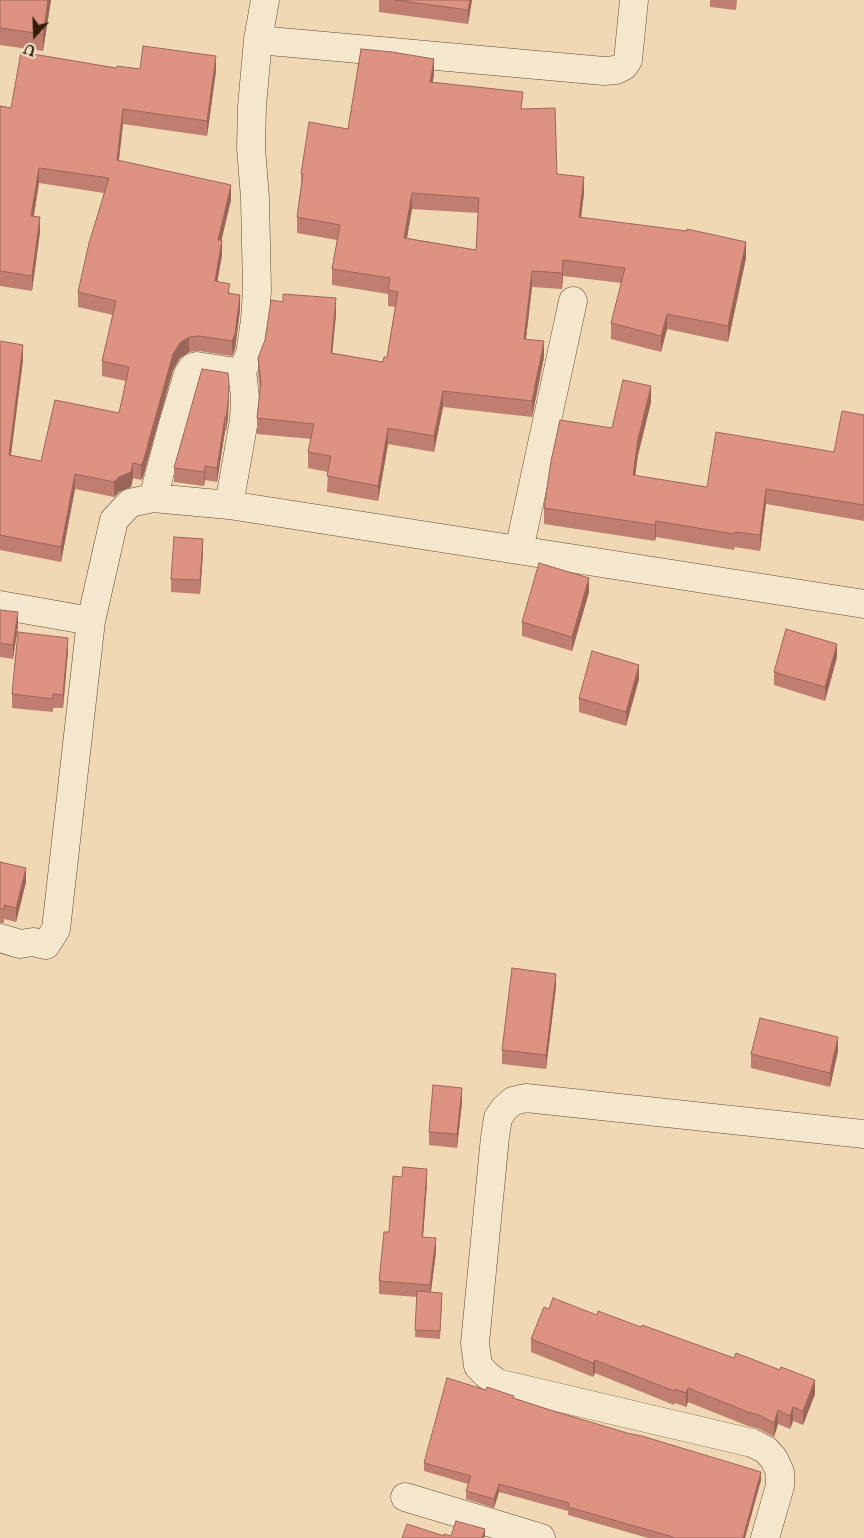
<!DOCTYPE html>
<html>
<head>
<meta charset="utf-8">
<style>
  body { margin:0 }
  #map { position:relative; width:864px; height:1538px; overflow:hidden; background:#efd8b3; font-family:"IM FELL English",serif }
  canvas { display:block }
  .north { position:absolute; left:10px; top:10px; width:50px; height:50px; -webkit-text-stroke:4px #f5e6ce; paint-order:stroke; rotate:200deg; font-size:14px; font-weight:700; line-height:20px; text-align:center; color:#321e08 }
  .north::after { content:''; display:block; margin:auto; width:18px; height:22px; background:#321e08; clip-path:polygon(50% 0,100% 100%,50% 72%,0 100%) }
</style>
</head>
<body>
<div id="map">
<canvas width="864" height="1538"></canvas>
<div class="north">U</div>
</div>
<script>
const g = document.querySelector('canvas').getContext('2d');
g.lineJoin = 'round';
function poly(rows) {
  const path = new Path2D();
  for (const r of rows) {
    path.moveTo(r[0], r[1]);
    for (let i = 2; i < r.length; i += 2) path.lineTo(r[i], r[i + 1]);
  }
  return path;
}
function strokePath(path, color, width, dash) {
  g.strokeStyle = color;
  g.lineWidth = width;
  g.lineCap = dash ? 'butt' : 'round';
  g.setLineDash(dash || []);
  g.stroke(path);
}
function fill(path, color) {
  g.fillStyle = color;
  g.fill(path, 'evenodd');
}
const minor = poly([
  [258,40,604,71,616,70,624,66,628,60,634,0],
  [153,498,173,424,188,374,193,367,197,366,235,372,242,371,250,354,255,320,257,290,255,198,251,148,252,106,258,40,265,0],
  [229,505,244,420,245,397,242,371],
  [519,550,573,301],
  [0,605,91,621],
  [0,938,20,944,33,942,46,945,56,929,91,621,114,520,130,503,153,498,229,505,864,604],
  [405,1497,541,1538],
  [765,1538,780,1486,780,1472,774,1459,766,1450,752,1443,497,1383,486,1374,478,1366,475,1343,495,1137,498,1118,504,1109,513,1101,526,1098,864,1134]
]);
const wall = poly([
  [0,0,51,0,43,51,0,45],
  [379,0,472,0,468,24,379,12],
  [710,0,737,0,736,10,710,7],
  [116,68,216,71,207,136,123,124,119,160,231,200,221,240,222,255,217,281,230,293,240,310,235,349,232,356,199,351,189,352,180,358,173,370,143,477,141,480,133,478,131,487,119,492,114,497,75,489,61,562,0,550,0,341,23,360,11,455,41,461,119,413,126,381,102,376,102,361,113,315,78,307,78,292,104,193,39,183,34,216,40,232,32,291,0,286,0,106,11,108],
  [434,75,432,83,523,109,557,174,584,193,581,218,746,258,728,342,667,329,661,352,611,339,611,323,622,283,563,276,562,289,532,287,526,339,544,357,532,417,443,407,434,452,388,444,378,501,327,492,328,472,308,468,308,452,311,439,257,434,257,418,260,391,258,374,258,358,336,314,332,353,383,362,387,357,395,307,388,306,388,294,332,285,332,269,337,240,297,233,297,217,301,186,301,174,348,129],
  [412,209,478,213,476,250,407,238],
  [229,398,228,418,226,431,225,431,217,482,205,480,204,486,174,482,174,468],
  [651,402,638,455,635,476,707,487,834,452,864,415,864,521,766,504,760,551,735,547,734,550,656,537,655,541,544,524,544,508,612,428],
  [203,553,200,594,171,592,171,579],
  [589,592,572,651,522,636,522,622],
  [0,610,18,626,13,659,0,657],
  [68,651,63,708,53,708,53,712,12,708,12,694],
  [837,657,825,701,774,685,774,672],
  [639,679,626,726,579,712,579,698],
  [0,862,26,882,16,922,4,919,4,923,0,923],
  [556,987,546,1069,502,1064,502,1050],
  [838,1051,830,1087,751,1068,751,1054],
  [462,1102,457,1148,429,1145,429,1132],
  [427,1183,423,1237,436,1252,431,1292,442,1300,440,1339,415,1337,417,1297,379,1294,379,1281],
  [549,1309,597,1315,641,1327,815,1394,803,1425,793,1421,790,1429,778,1424,774,1437,759,1429,748,1426,688,1402,686,1407,675,1403,674,1405,595,1373,593,1377,531,1352,531,1339],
  [486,1390,514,1398,761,1480,745,1538,648,1538,568,1515,568,1511,499,1492,494,1508,466,1499,466,1491,468,1484,424,1471,424,1463]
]);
const shadedWall = poly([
  [48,0,51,0,43,51,43,34],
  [470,0,472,0,468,24,468,10],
  [216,56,216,71,207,136,207,121],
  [434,59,434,75,430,98,430,82],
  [123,109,123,124,117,175,117,160],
  [39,168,39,183,31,231,31,216],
  [584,177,584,193,579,233,579,217],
  [231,185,231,200,218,255,218,240],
  [412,193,412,209,404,254,404,238],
  [40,217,40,232,32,291,32,276],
  [222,240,222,255,215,296,215,281],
  [746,242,746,258,728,342,728,326],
  [563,260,563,276,562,289,562,273],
  [532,271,532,287,524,355,524,339],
  [240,295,240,310,235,349,232,356,232,341],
  [336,298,336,314,331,368,331,353],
  [667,314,667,329,661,352,661,336],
  [189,337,189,352,180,358,173,370,143,477,141,480,141,465,173,354,180,343],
  [544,341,544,357,532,417,532,401],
  [23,345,23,360,9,470,9,455],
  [229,384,228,418,226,431,226,417],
  [651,386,651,402,638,455,633,491,633,475,638,439],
  [443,391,443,407,434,452,434,436],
  [225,417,225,431,217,482,217,468],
  [388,428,388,444,378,501,378,486],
  [133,463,133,478,131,487,119,492,114,497,114,482],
  [205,466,205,480,204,486,204,472],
  [75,474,75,489,61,562,61,547],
  [766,489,766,504,760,551,760,535],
  [656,521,656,537,655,541,655,525],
  [203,539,203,553,200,594,200,580],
  [589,578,589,592,572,651,572,637],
  [18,612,18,626,13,659,13,645],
  [68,638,68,651,63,708,63,695],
  [837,644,837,657,825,701,825,687],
  [639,665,639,679,626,726,626,712],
  [26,868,26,882,16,922,16,908],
  [556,974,556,987,546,1069,546,1055],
  [838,1037,838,1051,830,1087,830,1073],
  [462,1088,462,1102,457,1148,457,1134],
  [427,1169,427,1183,422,1250,422,1237],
  [436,1238,436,1252,430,1298,430,1285],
  [595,1360,595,1373,593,1377,593,1363],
  [815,1380,815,1394,803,1425,803,1411],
  [688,1388,688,1402,686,1407,686,1393],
  [793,1407,793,1421,790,1429,790,1416],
  [778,1410,778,1424,774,1437,774,1423],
  [761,1472,761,1480,745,1538,743,1538],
  [499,1484,499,1492,494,1508,494,1499],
  [485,1529,485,1537,482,1538]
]);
const building = poly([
  [0,0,48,0,43,34,0,28,0,0],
  [395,0,470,0,468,10,395,0],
  [143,46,216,56,207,121,123,109,117,160,231,185,218,240,222,240,215,281,230,284,228,293,240,295,235,334,232,341,199,336,189,337,180,343,173,354,143,462,141,465,133,463,131,472,119,477,114,482,75,474,61,547,0,535,0,341,23,345,9,455,41,461,55,400,119,413,129,367,102,361,116,301,78,292,89,243,109,178,39,168,31,216,40,217,32,276,0,271,0,106,11,108,21,52,116,68,117,66,140,69,143,46],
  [361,49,392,52,434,59,430,82,523,92,521,109,555,108,557,174,584,177,579,217,687,231,687,229,746,242,728,326,667,314,661,336,611,323,625,268,563,260,562,273,532,271,524,339,544,341,532,401,443,391,434,436,388,428,378,486,327,476,331,456,308,452,314,424,257,418,261,382,258,358,265,340,271,300,283,302,283,294,336,298,331,353,383,362,384,357,387,357,398,292,388,290,390,278,332,269,340,225,297,217,303,174,301,174,309,122,348,129,361,49],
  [412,193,479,198,476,250,404,238,412,193],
  [202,369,228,373,229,384,228,404,226,417,225,417,217,468,205,466,204,472,174,468,202,369],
  [623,380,651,386,638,439,633,475,707,487,716,432,834,452,842,411,864,415,864,505,766,489,760,535,735,532,734,534,656,521,655,525,544,508,551,461,560,420,612,428,623,380],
  [174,537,203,539,200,580,171,579,174,537],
  [539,563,589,578,572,637,522,622,539,563],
  [0,610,18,612,13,645,0,643,0,610],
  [786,629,837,644,825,687,774,672,786,629],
  [18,632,68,638,63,695,53,694,53,699,12,694,18,632],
  [592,651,639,665,626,712,579,698,592,651],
  [0,862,26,868,16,908,4,905,4,909,0,909,0,862],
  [512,968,556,974,546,1055,502,1050,512,968],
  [760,1018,838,1037,830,1073,751,1054,760,1018],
  [433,1085,462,1088,457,1134,429,1132,433,1085],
  [403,1167,427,1169,422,1237,436,1238,430,1285,379,1281,384,1232,389,1232,393,1176,402,1177,403,1167],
  [417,1291,442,1293,440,1331,415,1330,417,1291],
  [553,1298,597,1315,598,1311,641,1327,642,1325,734,1358,736,1353,780,1370,781,1367,815,1380,803,1411,793,1407,790,1416,778,1410,774,1423,759,1415,748,1412,688,1388,686,1393,675,1389,674,1391,595,1360,593,1363,531,1339,544,1307,549,1309,553,1298],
  [447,1378,486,1390,487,1387,514,1396,513,1398,547,1409,627,1433,642,1436,761,1472,743,1538,673,1538,673,1537,568,1507,569,1503,499,1484,494,1499,466,1491,471,1476,424,1463,447,1378],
  [456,1521,485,1529,482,1538,402,1538,407,1524,444,1536,444,1534,451,1536,456,1521]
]);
strokePath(minor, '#614c33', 29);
strokePath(minor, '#f5e6ce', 28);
fill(wall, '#bf7e6f');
fill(shadedWall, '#9b665a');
fill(building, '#de9281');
strokePath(building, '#9b665a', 1);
</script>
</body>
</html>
